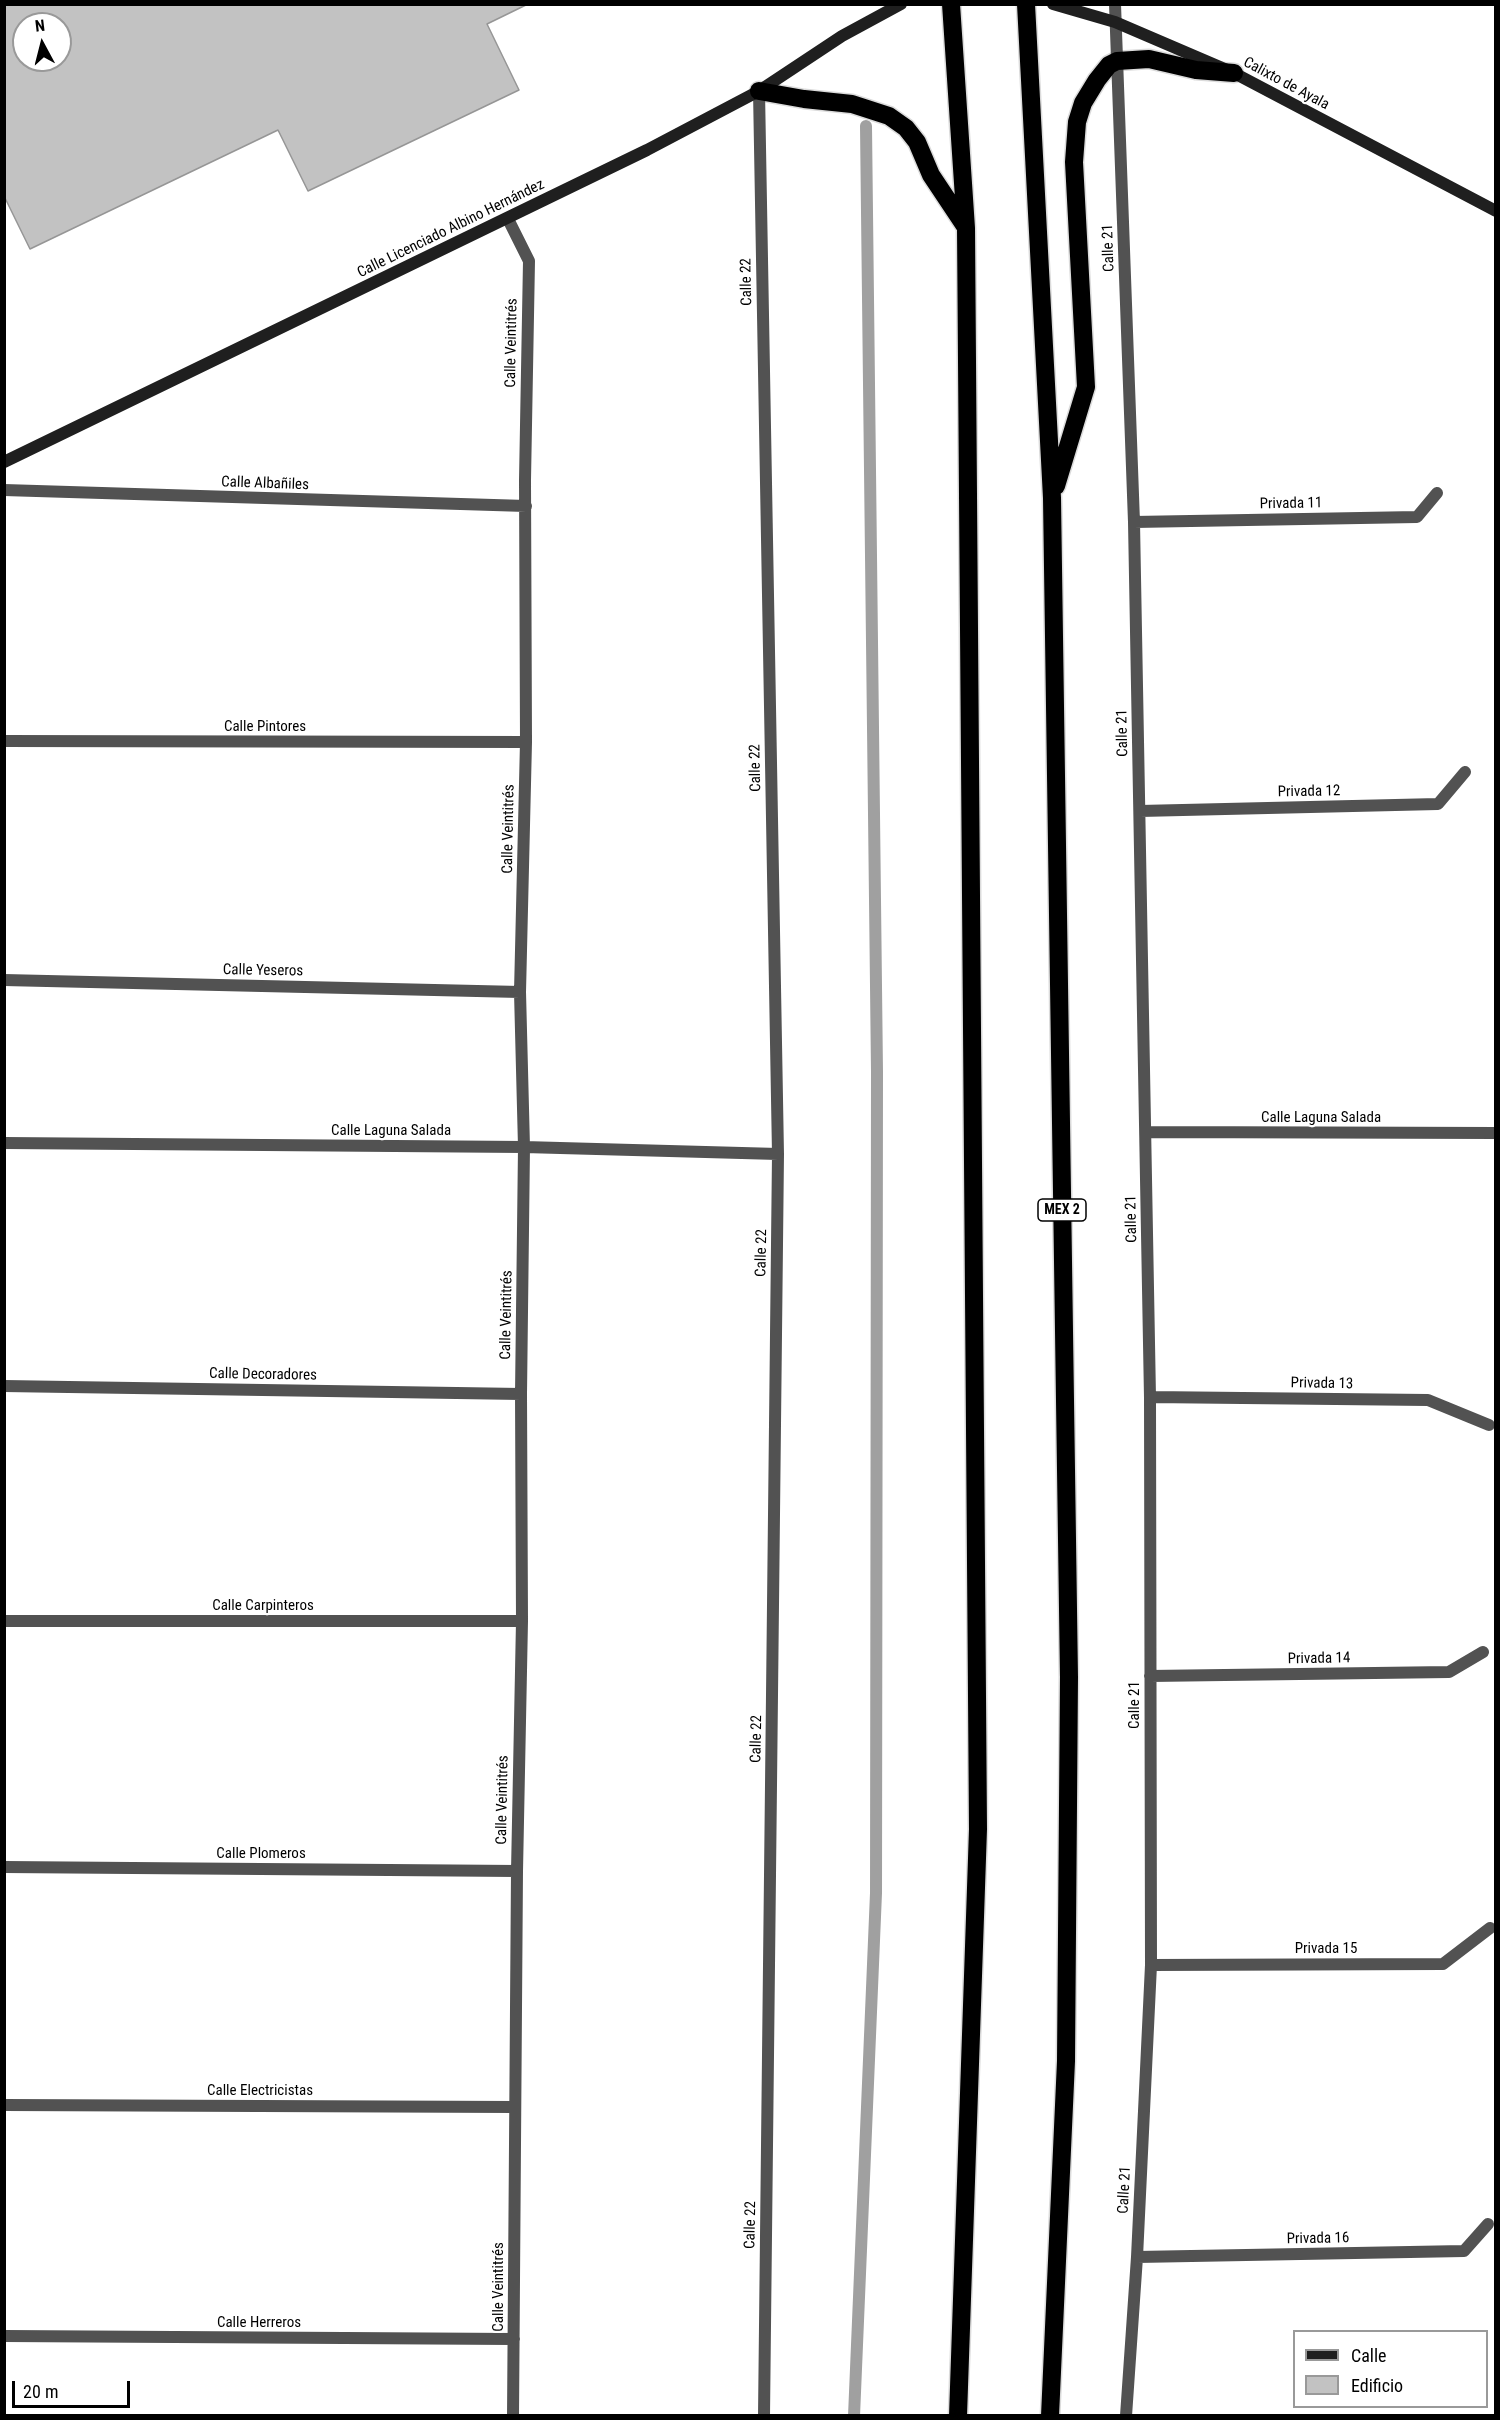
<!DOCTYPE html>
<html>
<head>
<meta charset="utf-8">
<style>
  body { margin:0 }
  #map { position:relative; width:1500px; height:2420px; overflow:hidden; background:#fff; font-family:"Roboto Condensed",sans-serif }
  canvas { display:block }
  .frame { position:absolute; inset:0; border:6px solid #000; pointer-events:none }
  .legend { position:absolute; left:1293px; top:2330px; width:195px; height:78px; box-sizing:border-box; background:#fff; border:2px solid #999; margin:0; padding:8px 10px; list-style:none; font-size:18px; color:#000 }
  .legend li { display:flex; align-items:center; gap:12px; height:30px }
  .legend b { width:30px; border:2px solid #999 }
  .north { position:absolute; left:12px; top:12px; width:60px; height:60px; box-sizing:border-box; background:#fff; border:2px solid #999; border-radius:50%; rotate:353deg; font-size:16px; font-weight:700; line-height:24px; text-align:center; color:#000 }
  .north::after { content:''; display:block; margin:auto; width:21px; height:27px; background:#000; clip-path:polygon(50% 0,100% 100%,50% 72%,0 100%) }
  .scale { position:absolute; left:12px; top:2381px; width:118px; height:27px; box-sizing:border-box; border:3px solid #000; border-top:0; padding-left:8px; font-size:18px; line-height:21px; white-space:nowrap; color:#000; -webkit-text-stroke:4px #fff; paint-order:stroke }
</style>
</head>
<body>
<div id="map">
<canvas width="1500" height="2420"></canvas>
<div class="frame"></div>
<ul class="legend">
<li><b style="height:8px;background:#1f1f1f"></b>Calle</li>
<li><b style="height:16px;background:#c2c2c2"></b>Edificio</li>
</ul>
<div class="north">N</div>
<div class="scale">20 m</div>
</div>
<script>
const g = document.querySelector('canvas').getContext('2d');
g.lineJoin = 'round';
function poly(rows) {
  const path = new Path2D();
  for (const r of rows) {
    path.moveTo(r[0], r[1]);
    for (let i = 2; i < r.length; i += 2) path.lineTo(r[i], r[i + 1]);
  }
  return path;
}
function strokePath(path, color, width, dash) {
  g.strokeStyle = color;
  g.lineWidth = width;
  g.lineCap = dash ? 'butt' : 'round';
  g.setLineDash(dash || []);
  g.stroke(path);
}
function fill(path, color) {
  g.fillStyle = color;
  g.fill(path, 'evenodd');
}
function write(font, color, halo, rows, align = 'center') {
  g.font = font + ' "Roboto Condensed",sans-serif';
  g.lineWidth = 4.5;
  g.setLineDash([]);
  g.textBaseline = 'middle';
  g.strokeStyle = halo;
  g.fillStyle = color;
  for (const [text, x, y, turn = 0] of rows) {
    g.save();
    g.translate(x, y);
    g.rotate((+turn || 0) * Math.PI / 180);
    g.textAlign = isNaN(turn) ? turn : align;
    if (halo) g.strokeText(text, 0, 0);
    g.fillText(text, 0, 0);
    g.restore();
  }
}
const stream = poly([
  [854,2416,876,1893,877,1072,866,126]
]);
const building = poly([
  [4,4,528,4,487,24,519,90,308,191,278,130,30,249,4,196,4,4],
  [24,24,60,24,60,60,24,60,24,24]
]);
const street = poly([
  [1115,4,1134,522,1150,1397,1151,1965,1137,2257,1126,2416],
  [759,91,778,1154,764,2416],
  [508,219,529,261,525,480,526,742,520,992,524,1147,521,1394,522,1621,517,1871,513,2416],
  [4,490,526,506],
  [1134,522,1417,517,1437,493],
  [4,741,526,742],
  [1140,811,1438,804,1465,772],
  [4,980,520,992],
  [1146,1132,1496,1133],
  [4,1143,524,1147,778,1154],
  [4,1386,521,1394],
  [1150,1397,1428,1400,1489,1425],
  [4,1621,522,1621],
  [1150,1676,1449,1672,1483,1652],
  [4,1867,517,1871],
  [1151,1965,1443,1964,1490,1928],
  [4,2105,515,2107],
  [1137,2257,1464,2251,1488,2224],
  [4,2336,514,2339]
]);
const secondary = poly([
  [1053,4,1115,22,1234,73,1496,211],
  [4,462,647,150,759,91,842,36,901,4]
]);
const highway = poly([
  [951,4,966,228,978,1829,958,2416],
  [1026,4,1052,498,1069,1677,1066,2061,1050,2416],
  [759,91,804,99,852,104,889,116,906,128,917,142,931,175,965,226],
  [1056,486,1086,387,1074,162,1077,122,1083,103,1097,80,1109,65,1117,61,1149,59,1196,70,1234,73]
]);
const shields = [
  [1062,1210,48]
];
const shieldNames = [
  ["MEX 2",1062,1210]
];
const streetNames = [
  ["Calixto de Ayala",1286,84,28],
  ["Calle Licenciado Albino Hernández",451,229,-26],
  ["Calle 21",1109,248,-92],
  ["Calle 22",747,282,-91],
  ["Calle Veintitrés",512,343,-89],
  ["Calle Albañiles",265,484,2],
  ["Privada 11",1291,504,-1],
  ["Calle Pintores",265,727],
  ["Calle 21",1123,733,-91],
  ["Calle 22",756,768,-91],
  ["Privada 12",1309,792,-1],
  ["Calle Veintitrés",509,829,-89],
  ["Calle Yeseros",263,971,1],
  ["Calle Laguna Salada",1321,1118],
  ["Calle Laguna Salada",391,1131],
  ["Calle 21",1132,1219,-91],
  ["Calle 22",762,1253,-89],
  ["Calle Veintitrés",507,1315,-89],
  ["Calle Decoradores",263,1375,1],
  ["Privada 13",1322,1384,1],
  ["Calle Carpinteros",263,1606],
  ["Privada 14",1319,1659,-1],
  ["Calle 21",1135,1705,-90],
  ["Calle 22",757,1739,-89],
  ["Calle Veintitrés",503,1800,-89],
  ["Calle Plomeros",261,1854],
  ["Privada 15",1326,1949],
  ["Calle Electricistas",260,2091],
  ["Calle 21",1125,2190,-87],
  ["Calle 22",751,2225,-89],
  ["Privada 16",1318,2239,-1],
  ["Calle Veintitrés",499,2287,-90],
  ["Calle Herreros",259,2323]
];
strokePath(stream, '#a0a0a0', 12);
fill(building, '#c2c2c2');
strokePath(building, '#969696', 1.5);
strokePath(highway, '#dbdbdb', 21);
strokePath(street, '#525252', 12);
strokePath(secondary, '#1f1f1f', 12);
strokePath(highway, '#000', 18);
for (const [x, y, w] of shields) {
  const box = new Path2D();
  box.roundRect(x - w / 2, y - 11, w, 22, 4.5);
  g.fillStyle = '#fff';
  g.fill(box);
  strokePath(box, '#000', 1.5);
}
write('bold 14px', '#000', null, shieldNames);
write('15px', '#000', '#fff', streetNames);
</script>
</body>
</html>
